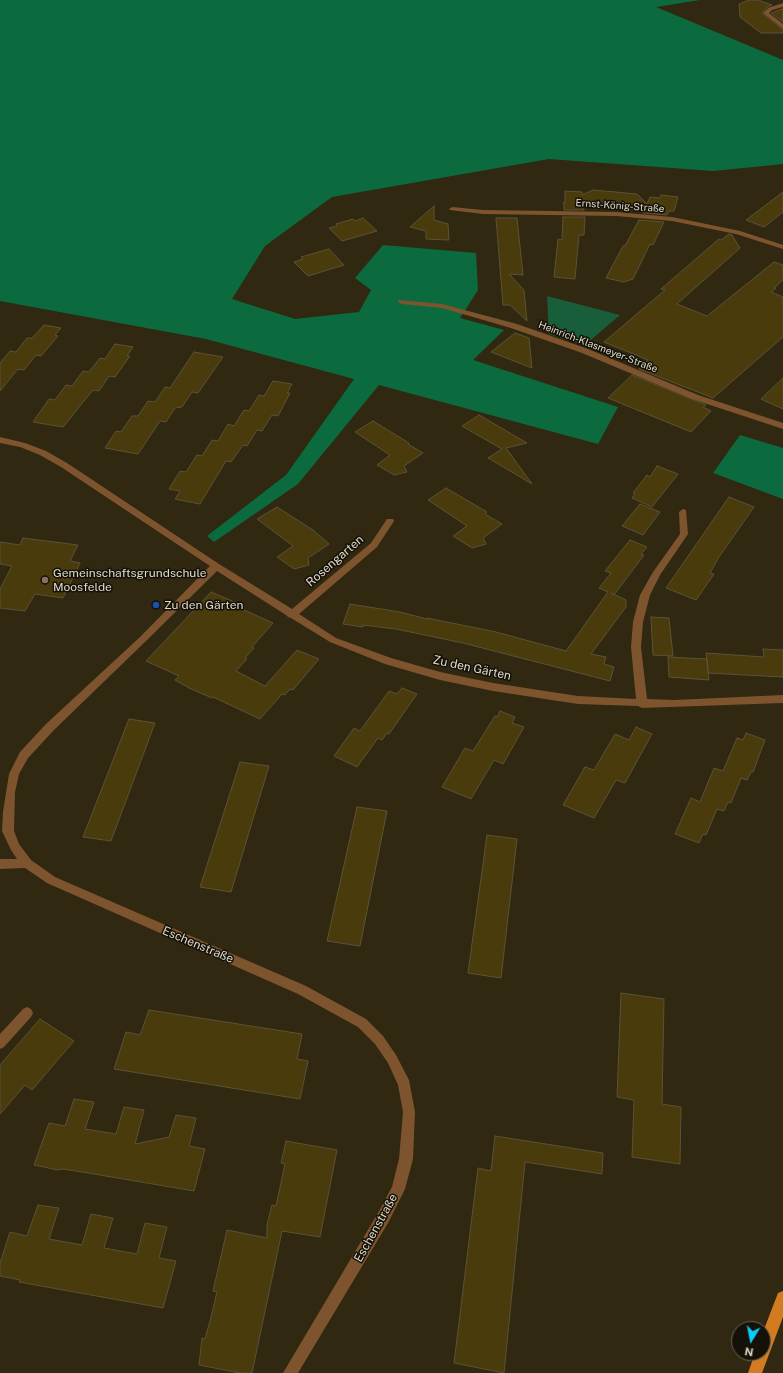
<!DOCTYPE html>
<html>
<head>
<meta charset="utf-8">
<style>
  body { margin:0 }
  #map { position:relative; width:783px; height:1373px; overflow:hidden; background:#302810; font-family:"Public Sans",sans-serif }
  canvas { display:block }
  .north { position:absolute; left:731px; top:1321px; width:40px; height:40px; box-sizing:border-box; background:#151107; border:1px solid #666156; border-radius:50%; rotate:190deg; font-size:11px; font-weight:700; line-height:16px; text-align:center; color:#dfdacc }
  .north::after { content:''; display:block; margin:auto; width:14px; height:18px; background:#0ccafa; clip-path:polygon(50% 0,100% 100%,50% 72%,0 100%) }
</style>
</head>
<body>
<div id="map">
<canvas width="783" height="1373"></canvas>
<div class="north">N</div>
</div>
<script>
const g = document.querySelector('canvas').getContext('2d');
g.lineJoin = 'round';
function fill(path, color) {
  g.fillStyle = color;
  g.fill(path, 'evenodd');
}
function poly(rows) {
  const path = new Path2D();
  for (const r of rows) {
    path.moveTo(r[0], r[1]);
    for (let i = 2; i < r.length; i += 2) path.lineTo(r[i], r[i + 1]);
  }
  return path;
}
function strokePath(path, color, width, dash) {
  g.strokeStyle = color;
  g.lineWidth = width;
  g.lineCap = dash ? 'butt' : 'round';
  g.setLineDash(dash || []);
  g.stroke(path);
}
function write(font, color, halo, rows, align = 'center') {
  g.font = font + ' "Public Sans",sans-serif';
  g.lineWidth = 3;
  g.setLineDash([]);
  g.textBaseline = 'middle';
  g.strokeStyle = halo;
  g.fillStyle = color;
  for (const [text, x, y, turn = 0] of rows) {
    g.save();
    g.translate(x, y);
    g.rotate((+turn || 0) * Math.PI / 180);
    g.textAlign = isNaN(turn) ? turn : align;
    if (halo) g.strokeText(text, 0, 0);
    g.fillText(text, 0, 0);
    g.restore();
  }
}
const green = poly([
  [547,296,620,315,585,345,549,334]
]);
const forest = poly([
  [0,0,700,0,656,7,783,60,783,164,713,171,549,159,332,197,265,246,232,299,295,319,359,312,371,290,355,278,383,245,476,253,478,290,460,318,504,330,473,360,618,407,598,444,379,385,298,484,214,542,207,536,286,475,354,379,206,339,0,301],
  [740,435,783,448,783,499,713,473]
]);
const building = poly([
  [749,0,758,0,772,5,767,7,762,13,783,30,783,33,761,33,740,17,739,4,749,0],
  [782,9,783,9,783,22,771,13,782,9],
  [593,190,637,194,647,204,650,197,660,198,661,195,678,197,674,211,669,211,667,215,643,213,644,210,583,204,584,210,564,210,564,203,563,203,565,202,565,191,582,192,582,195,593,190],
  [783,192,783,212,764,227,746,220,783,192],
  [434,206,434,220,448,224,449,240,426,239,426,231,410,227,434,206],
  [563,217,585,217,584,235,579,235,575,279,554,277,558,239,562,240,563,217],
  [363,218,377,231,342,241,329,228,337,226,336,224,353,219,355,221,363,218],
  [496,218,517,218,523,275,509,274,524,290,527,321,510,305,503,305,496,218],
  [639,220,664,222,653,245,650,244,633,279,624,282,606,278,623,246,625,246,639,220],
  [729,234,732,235,740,248,677,304,707,316,774,262,783,265,783,280,774,288,776,288,771,292,783,297,783,337,713,398,639,369,648,360,604,342,665,290,661,289,719,239,721,240,729,234],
  [329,249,344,265,308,276,294,262,303,259,301,257,329,249],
  [44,325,61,328,55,335,58,336,41,356,36,355,24,370,18,369,0,391,0,363,10,351,16,352,27,338,32,338,44,325],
  [515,333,529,338,532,368,491,352,515,333],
  [115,344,133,347,127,356,130,356,115,377,109,376,99,391,93,390,63,427,33,422,49,399,55,400,66,385,72,386,83,371,89,372,100,358,105,359,115,344],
  [194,352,223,357,198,393,192,392,182,407,175,408,166,422,160,421,138,454,105,448,116,431,121,432,132,416,138,416,148,401,155,402,165,387,170,388,194,352],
  [632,375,706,405,703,407,711,411,691,432,608,398,632,375],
  [783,378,783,409,761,399,783,378],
  [273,381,292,384,287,393,290,393,278,416,272,415,262,431,257,430,247,446,243,445,231,462,226,461,200,504,175,499,180,491,169,489,180,471,186,472,197,455,202,456,212,440,218,441,228,424,234,426,244,410,249,411,259,395,264,396,273,381],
  [479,415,527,443,506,448,532,484,488,458,502,449,462,426,479,415],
  [373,421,409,443,408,444,423,453,404,466,407,472,394,475,377,465,390,455,355,432,373,421],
  [657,466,678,474,652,507,632,498,635,494,633,493,647,475,650,477,657,466],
  [446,488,487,512,485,514,502,524,483,538,486,544,472,548,453,536,467,526,428,500,446,488],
  [729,497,754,507,719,557,710,573,714,574,696,600,666,588,729,497],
  [640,504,660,512,643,535,622,526,640,504],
  [277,507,313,530,329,544,308,558,309,565,294,569,277,557,293,546,257,519,277,507],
  [23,538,78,545,70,561,80,563,63,598,35,594,25,611,0,608,0,589,12,566,0,564,0,542,20,545,23,538],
  [630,540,647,547,641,554,644,555,614,595,611,593,626,600,626,607,591,654,606,657,604,664,614,667,610,681,463,643,396,629,363,625,363,627,343,624,350,604,400,612,427,619,427,618,496,632,566,651,608,592,599,588,611,573,605,571,630,540],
  [211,592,244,606,242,609,273,623,252,647,254,648,245,658,247,659,236,671,265,686,297,650,319,659,293,690,290,689,285,695,282,694,260,719,213,697,212,698,189,688,175,680,179,676,146,661,211,592],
  [651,617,669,618,673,656,653,655,651,617],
  [763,649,783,650,783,677,708,673,706,653,764,657,763,649],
  [668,657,707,659,709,680,669,677,668,657],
  [402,688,417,694,389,734,387,733,382,740,378,738,357,767,334,756,354,728,360,731,389,691,397,694,402,688],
  [500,711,515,717,512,723,524,727,503,764,494,760,471,799,442,787,465,748,473,751,495,716,497,717,500,711],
  [129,719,155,723,111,841,83,837,129,719],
  [636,727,652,734,625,783,616,780,594,818,563,805,585,767,594,770,615,734,629,740,636,727],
  [746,733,765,740,753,772,751,772,747,780,741,778,731,803,728,802,724,811,717,809,706,835,703,834,699,843,675,834,691,798,700,802,714,768,723,771,737,738,743,740,746,733],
  [240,762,269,766,231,892,200,887,240,762],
  [357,807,387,811,360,946,327,941,357,807],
  [487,835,517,839,501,978,468,973,487,835],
  [621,993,664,999,662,1104,681,1107,680,1164,632,1157,634,1100,617,1097,621,993],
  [149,1010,302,1034,297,1059,308,1061,300,1099,114,1069,126,1032,140,1035,149,1010],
  [40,1019,74,1041,32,1090,25,1085,0,1114,0,1065,40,1019],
  [74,1099,94,1102,85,1129,116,1134,124,1107,144,1110,135,1144,169,1137,176,1115,196,1118,189,1146,205,1149,194,1191,88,1173,63,1169,58,1170,34,1165,49,1123,65,1126,74,1099],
  [495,1136,603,1153,602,1174,525,1162,504,1373,454,1363,478,1168,491,1171,495,1136],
  [286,1141,337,1150,320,1237,282,1231,252,1373,240,1373,199,1365,202,1338,205,1339,211,1317,217,1292,213,1291,227,1230,267,1238,267,1225,272,1205,276,1206,285,1164,281,1163,286,1141],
  [38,1205,59,1208,49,1239,82,1245,91,1214,113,1218,104,1248,137,1254,145,1223,167,1227,159,1258,176,1261,163,1308,19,1282,20,1280,0,1276,0,1263,10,1232,27,1236,38,1205]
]);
const minor = poly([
  [783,3,783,7,772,10,769,13,783,24,783,29,763,13,768,8,783,3],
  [452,207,483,210,616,212,672,217,740,231,783,245,783,249,736,234,672,221,616,216,483,214,450,210,449,209,452,207],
  [399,300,442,304,517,324,588,349,698,395,783,423,783,429,692,399,582,353,511,328,442,308,402,304,398,302,399,300],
  [0,437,25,443,46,451,67,463,219,564,292,609,371,543,387,519,393,519,394,521,377,547,299,614,336,638,391,658,440,672,493,683,578,696,636,699,631,647,633,622,640,595,653,572,680,534,679,512,683,509,686,510,688,534,660,575,650,595,643,622,641,647,647,699,674,700,783,695,783,703,642,708,638,706,578,704,493,691,440,680,385,664,330,642,291,618,288,617,286,615,217,571,146,641,54,730,28,758,19,774,15,792,14,831,19,844,31,860,55,877,306,986,366,1019,383,1036,396,1055,409,1080,415,1112,413,1159,405,1189,388,1223,298,1373,283,1373,378,1213,392,1187,399,1159,403,1112,398,1085,388,1063,375,1044,358,1027,298,994,47,883,25,868,0,869,0,859,17,859,11,850,2,831,3,812,9,774,20,752,46,724,140,637,210,566,61,467,40,455,20,447,0,443,0,437],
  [27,1007,31,1009,33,1013,31,1017,4,1047,0,1049,0,1034,23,1009,27,1007]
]);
const major = poly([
  [783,1291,783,1317,762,1373,748,1373,755,1353,763,1353,763,1332,778,1293,783,1291]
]);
const markers = [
  [45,580,4,"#8d6e63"],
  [156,605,4,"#1a4fb4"]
];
const farStreetnames = [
  ["Ernst-König-Straße",620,206,4],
  ["Heinrich-Klasmeyer-Straße",598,347,21]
];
const streetNames = [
  ["Rosengarten",335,561,-41],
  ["Zu den Gärten",472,668,12],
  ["Eschenstraße",198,945,23],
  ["Eschenstraße",376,1228,-61]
];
const poiNames = [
  ["Gemeinschaftsgrundschule",53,573],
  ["Moosfelde",53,587],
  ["Zu den Gärten",164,605]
];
fill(green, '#195e3a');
fill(forest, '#0c6b3e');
fill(building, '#493b0b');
strokePath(building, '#5b5239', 1);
fill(minor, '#7e542f');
fill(major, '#d27b21');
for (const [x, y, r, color] of markers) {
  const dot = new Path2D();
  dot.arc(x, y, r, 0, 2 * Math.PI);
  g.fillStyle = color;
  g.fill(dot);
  strokePath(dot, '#151107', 1.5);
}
write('10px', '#dfdacc', '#151107', farStreetnames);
write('12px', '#dfdacc', '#151107', streetNames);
write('12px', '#dfdacc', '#151107', poiNames, 'left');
</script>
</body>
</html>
